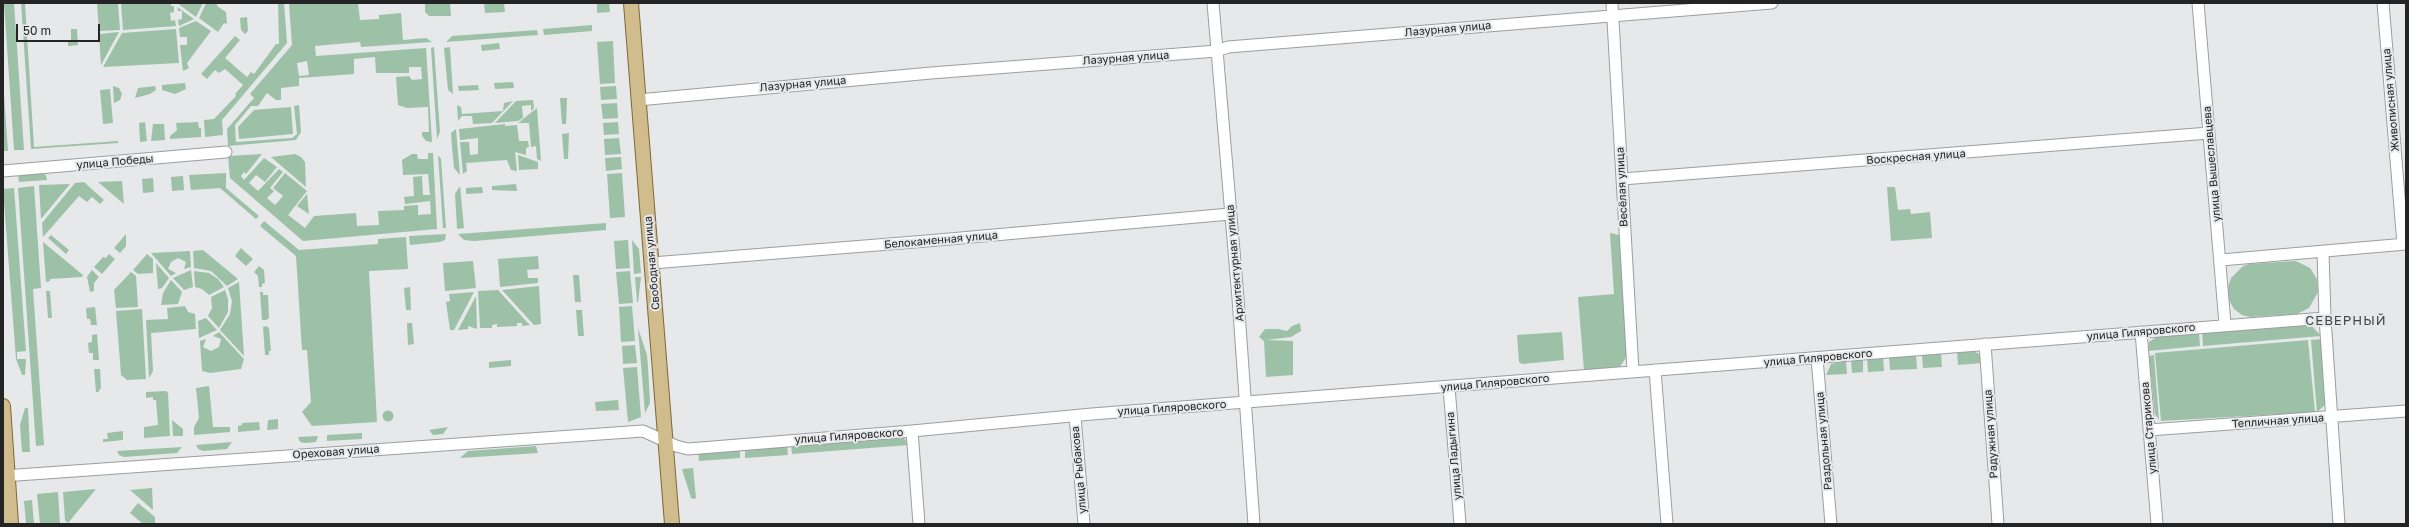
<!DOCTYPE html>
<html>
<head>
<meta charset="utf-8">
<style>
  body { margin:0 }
  #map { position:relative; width:2409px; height:527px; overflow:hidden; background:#e6e8ea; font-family:"Golos Text",sans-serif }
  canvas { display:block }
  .frame { position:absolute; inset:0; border:4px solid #242425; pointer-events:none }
  .scale { position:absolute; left:16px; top:24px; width:84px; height:18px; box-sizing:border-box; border:2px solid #242425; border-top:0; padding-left:5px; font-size:12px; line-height:14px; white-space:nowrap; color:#242425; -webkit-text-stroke:3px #e6e8ea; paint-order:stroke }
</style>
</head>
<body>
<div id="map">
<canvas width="2409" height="527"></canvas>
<div class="frame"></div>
<div class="scale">50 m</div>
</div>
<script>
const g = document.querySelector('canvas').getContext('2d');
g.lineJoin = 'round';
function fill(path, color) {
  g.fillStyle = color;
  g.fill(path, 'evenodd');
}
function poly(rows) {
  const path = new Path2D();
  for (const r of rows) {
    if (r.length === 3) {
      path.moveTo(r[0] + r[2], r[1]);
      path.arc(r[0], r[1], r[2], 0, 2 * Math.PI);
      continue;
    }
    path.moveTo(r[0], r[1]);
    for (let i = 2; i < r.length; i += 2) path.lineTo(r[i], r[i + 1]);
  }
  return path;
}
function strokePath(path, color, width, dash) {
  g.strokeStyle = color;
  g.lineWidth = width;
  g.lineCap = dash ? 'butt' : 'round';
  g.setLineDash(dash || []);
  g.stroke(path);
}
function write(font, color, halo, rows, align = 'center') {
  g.font = font + ' "Golos Text",sans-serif';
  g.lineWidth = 4;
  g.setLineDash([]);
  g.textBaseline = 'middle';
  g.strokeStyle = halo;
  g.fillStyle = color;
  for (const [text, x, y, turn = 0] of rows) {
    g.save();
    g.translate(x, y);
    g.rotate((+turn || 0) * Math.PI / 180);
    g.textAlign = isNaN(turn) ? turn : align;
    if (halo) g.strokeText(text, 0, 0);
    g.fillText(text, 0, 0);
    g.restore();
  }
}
const green = poly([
  [4,3,14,3,24,150,14,150],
  [21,3,25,3,34,147,118,141,118,143,31,149],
  [97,3,118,3,120,30,99,31],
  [121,3,171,3,171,6,174,6,174,12,170,13,171,21,175,20,176,26,123,30],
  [177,3,203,3,196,17],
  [206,3,217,3,217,6,226,12,227,24,224,23,218,32,199,18],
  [278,3,284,3,287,43,222,120,223,135,205,137,204,120,214,119,236,96,235,94,243,85,225,69,219,73,215,70,207,79,201,74,235,36,240,40,225,58,247,77,251,72,254,74,276,44,279,44],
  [289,3,358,3,360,20,379,19,379,15,401,13,403,40,426,38,432,42,361,47,360,42,315,46,316,56,426,48,432,142,426,141,422,136,422,132,429,132,428,107,407,108,398,105,396,77,409,76,412,80,422,79,421,67,409,67,409,73,376,73,375,57,354,59,354,74,299,78,299,86,281,88,281,100,276,100,267,93,258,106,251,106,235,125,236,142,292,138,297,134,294,106,299,105,301,132,296,140,228,146,227,129,254,98,250,94,292,45],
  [307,61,309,75,299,76,297,63],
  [425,3,450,3,451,16,429,16,425,12],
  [484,3,504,3,505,12,485,13],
  [597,3,609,3,610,12,597,13],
  [177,7,194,19,179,26,178,20,182,19,182,11,178,11],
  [247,17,248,31,245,34,241,30,240,18],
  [196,21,211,31,187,63,189,68,183,71,180,45,187,45,187,37,180,37,179,28],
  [592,25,592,31,544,35,543,29],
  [71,29,77,29,78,45,68,46,68,40,71,40],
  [176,29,179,63,103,67,122,33],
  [537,30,538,35,446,42,452,36],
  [119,32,101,65,99,34],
  [613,41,615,83,600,84,597,42],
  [499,43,500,49,482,51,481,45],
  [434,47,440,132,437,139,431,48],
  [450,47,453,94,448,90,444,48],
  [3,80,8,151,3,151],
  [513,82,514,88,495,89,494,83],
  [185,83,186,89,175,94,162,90,162,85],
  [478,85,479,90,459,91,458,86],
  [113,86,119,88,122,94,120,100,114,103],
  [155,86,156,90,150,94,135,98,138,88],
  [616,86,617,99,601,100,600,87],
  [110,89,113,123,103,124,100,90],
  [560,98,567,98,566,124,562,124],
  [533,100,534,108,531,111,531,105,522,106,523,118,518,121,495,123,516,101],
  [513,101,492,123,473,124,472,116,462,116,458,121,457,105,461,107,462,114,503,111,504,103],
  [617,103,618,118,603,119,601,104],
  [291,107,293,134,239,139,238,127,254,110],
  [537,108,541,161,537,159,536,146,531,147,529,123,518,123],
  [145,122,147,141,140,142,139,123],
  [198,122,199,128,201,128,201,137,170,139,170,136,177,130,176,123],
  [618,122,619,134,604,135,603,123],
  [153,124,164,124,165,140,151,141],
  [505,124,505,126,517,125,519,141,528,141,529,147,526,148,526,155,515,152,517,171,511,170,507,160,466,163,467,171,463,174,460,142,469,142,470,155,478,154,478,138,460,140,459,129],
  [456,129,460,175,454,168,452,147,451,133],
  [569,133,568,159,564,159,562,134],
  [619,138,621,154,605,155,604,139],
  [428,153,433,153,437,229,303,241,230,178,228,156,262,154,246,174,244,172,241,176,244,180,264,158,277,167,265,182,256,175,249,183,258,191,279,169,283,172,270,188,274,191,267,198,275,205,283,196,273,188,285,173,307,191,288,215,305,228,314,216,356,213,357,226,379,225,378,211,404,210,404,206,418,205,418,215,431,214,430,201,405,204,404,197,414,196,413,177,422,176,423,195,430,195,428,174,403,175,402,160,412,154,417,154,418,159,428,159],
  [295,154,301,157,305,162,306,187,271,157],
  [438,155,441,159,446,228,443,228],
  [518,155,538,162,538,169,519,170],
  [621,157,622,169,606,171,605,158],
  [41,173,46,175,47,180,19,182,18,174],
  [226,173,226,188,259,216,256,219,220,188,191,190,189,175],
  [622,173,625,217,610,218,607,174],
  [183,176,184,190,172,191,171,177],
  [153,178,154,192,143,193,142,179],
  [122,181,124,204,98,182],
  [84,182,104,200,100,204,92,197,87,202,79,196,43,237,42,223,75,183],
  [70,184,41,219,39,185],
  [516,184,517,191,492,190,492,186],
  [34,186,41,288,33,289,44,445,36,446,18,188],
  [460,186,464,228,457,229,455,194],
  [482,187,483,193,466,194,466,188],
  [1887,187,1895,187,1898,210,1910,209,1911,214,1930,212,1932,238,1891,241],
  [14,188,26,351,17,352,17,359,26,359,25,375,22,375,16,359,3,189],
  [307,194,309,214,297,206],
  [264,221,299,250,378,244,378,239,406,237,408,269,369,271,377,422,312,426,302,412,311,402,307,350,302,350,296,256,260,226],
  [606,223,606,230,474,241,464,240,458,234],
  [1610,233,1619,235,1627,356,1620,367,1584,370,1578,297,1614,294],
  [126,234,126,246,120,253,114,248],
  [446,234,445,240,440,242,410,245,409,236],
  [51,235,69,250,66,254,48,238],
  [628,240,630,268,616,269,614,241],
  [632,240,639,249,641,273,634,274],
  [43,242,83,275,82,277,50,279,50,281,46,282],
  [241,248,253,259,246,266,235,256],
  [203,250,238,279,227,286,211,271,194,268,193,251],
  [190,251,191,267,184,269,186,262,178,258,171,262,168,269,176,273,171,276,151,253],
  [109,254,115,259,102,274,94,267,103,257,106,258],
  [147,254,153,259,153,273,138,274,133,270],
  [538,256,539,269,527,270,528,278,538,278,538,283,500,287,498,259],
  [473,261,476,288,445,291,443,263],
  [2296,261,2310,268,2317,279,2318,292,2309,308,2297,314,2250,317,2242,315,2234,309,2229,300,2228,287,2231,278,2243,266,2249,264],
  [156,263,169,278,162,288,158,289],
  [259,266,264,270,265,283,262,284,262,287,259,287,258,276,254,272],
  [92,270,99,277,94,283,94,291,90,292,87,277],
  [191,270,193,287,184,290,173,278],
  [194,271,209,273,218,279,224,287,209,295,202,289,195,287],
  [630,271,633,303,619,304,616,272],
  [131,272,136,276,138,307,116,308,114,290],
  [573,275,579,275,581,302,575,302],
  [635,277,641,277,638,302,637,302],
  [171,280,182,292,178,304,161,305,163,293],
  [239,282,244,356,220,330,230,314,232,301,228,288],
  [539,286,541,324,534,325,502,290],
  [410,287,411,310,406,310,404,288],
  [225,290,228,299,228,312,219,328,208,316,212,308,211,297],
  [498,290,526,321,530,325,522,326,522,323,517,323,517,326,497,327,497,324,492,325,492,328,480,328,478,291],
  [46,291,50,291,52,318,48,318],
  [260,292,263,292,263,295,268,295,269,318,266,320,262,320],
  [474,292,454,330,450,330,446,302,450,301,449,294],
  [476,296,477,329,468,326,468,329,458,330],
  [185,306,188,312,195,314,196,329,151,333,153,371,149,378,146,320,168,319,167,308],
  [632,306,635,341,621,342,619,307],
  [95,307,97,325,91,325,90,319,87,319,86,308],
  [142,309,146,379,127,380,121,375,116,311],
  [576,310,582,310,584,336,578,336],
  [206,318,217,330,199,338,198,321],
  [407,323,412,323,414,344,408,345],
  [1300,323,1301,331,1291,337,1266,340,1293,341,1293,375,1266,377,1264,341,1259,337,1265,329,1278,329,1287,331,1292,326],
  [2310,324,2321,336,2203,346,2202,331],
  [266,326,269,328,271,351,269,351,269,355,265,355,263,327],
  [638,328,647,355,648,367,650,403,645,413],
  [219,332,244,359,241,369,210,373,202,371,200,341,206,339,203,347,211,351,219,347,221,339,213,336],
  [1562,332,1564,360,1522,364,1519,362,1517,335],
  [2199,332,2200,346,2148,351,2149,342,2158,336],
  [97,334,99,360,93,360,93,353,89,353,88,343,92,342,92,335],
  [2322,339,2326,404,2317,412,2311,340],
  [2308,340,2315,412,2161,421,2155,353],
  [635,345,637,363,623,364,622,346],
  [1972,350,1979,354,1982,363,1958,365,1957,351],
  [1941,353,1942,367,1923,368,1922,354],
  [1916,355,1917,369,1890,370,1889,357],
  [2154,355,2159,420,2155,414,2149,356],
  [1883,357,1884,371,1868,372,1867,358],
  [1863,359,1863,372,1852,373,1851,360],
  [511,360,511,366,489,368,489,362],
  [1846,360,1847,374,1826,375,1831,364],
  [637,367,641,417,628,422,623,368],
  [94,369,100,369,101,388,98,392,96,392],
  [209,386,213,427,230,427,230,432,194,435,194,427,199,418,196,388],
  [166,391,168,393,170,436,144,438,144,427,158,425,156,400,153,400,153,397,146,398,146,392],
  [618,400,619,410,596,411,595,402],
  [25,408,28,408,30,452,22,452,20,425],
  [388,416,5.5],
  [278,419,278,429,267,430,268,420],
  [172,420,183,429,183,436,173,436],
  [259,422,260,430,238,432,238,426,242,425,242,423],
  [448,427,443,434,433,435,429,430],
  [123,431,123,440,103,442,103,439,108,439,107,433],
  [362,433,362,439,327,441,327,435],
  [318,436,316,442,305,443,300,442,298,437],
  [903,437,909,445,792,454,791,443],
  [232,442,227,449,203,451,198,449,196,445],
  [787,444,788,455,745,458,745,447],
  [536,446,538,453,460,458,468,451],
  [182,447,177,453,124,457,119,455,117,451],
  [740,447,740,458,699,461,698,450],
  [693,468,696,498,694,499,691,498,682,469],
  [152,488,153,510,130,490],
  [96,489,68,523,65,520,63,492],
  [58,492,60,524,40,524,37,494],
  [32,500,34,524,26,524,24,501],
  [138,503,155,517,155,524,143,524,130,513]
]);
const minor = poly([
  [1213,3,1238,298,1254,524],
  [1612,3,1633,371],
  [2198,3,2225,324],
  [2383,3,2403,244],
  [638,100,931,73,1217,51,1228,47,1772,3],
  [3,171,226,152],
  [1622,179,2209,133],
  [2323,252,2325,318,2339,524],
  [2221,260,2406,244],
  [652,263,927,241,1230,214],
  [2141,332,2157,524],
  [1985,344,1998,524],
  [1817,358,1831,524],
  [1655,370,1667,524],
  [1449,387,1460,524],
  [1075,416,1084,524],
  [2149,430,2406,411],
  [912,431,919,524],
  [3,476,643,431,676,446,688,449,912,431,1092,414,2325,318]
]);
const major = poly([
  [631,3,672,524],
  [3,406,11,524]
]);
const streetNames = [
  ["Лазурная улица",1448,29,-5],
  ["Лазурная улица",1126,58,-4],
  ["Лазурная улица",803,84,-5],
  ["Живописная улица",2391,100,-95],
  ["Воскресная улица",1916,157,-4],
  ["улица Победы",115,162,-5],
  ["улица Вышеславцева",2212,164,-95],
  ["Весёлая улица",1622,187,-93],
  ["Белокаменная улица",941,240,-5],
  ["Свободная улица",652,263,-95],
  ["Архитектурная улица",1235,263,-95],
  ["улица Гиляровского",2141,332,-5],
  ["улица Гиляровского",1818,358,-5],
  ["улица Гиляровского",1495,383,-5],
  ["улица Гиляровского",1172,408,-4],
  ["Тепличная улица",2278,421,-4],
  ["улица Старикова",2149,428,-95],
  ["Радужная улица",1991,434,-94],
  ["улица Гиляровского",849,436,-4],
  ["Раздольная улица",1824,441,-95],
  ["Ореховая улица",336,452,-4],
  ["улица Ладыгина",1454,456,-95],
  ["улица Рыбакова",1079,470,-95]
];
const quarterNames = [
  ["СЕВЕРНЫЙ",2346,321]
];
fill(green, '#9dc1a7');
strokePath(minor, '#9b9d9f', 13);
strokePath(major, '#7f6a37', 16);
strokePath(minor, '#fff', 11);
strokePath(major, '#d0bc8d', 14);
write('11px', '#242425', '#e6e8ea', streetNames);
g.letterSpacing = '1px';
write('13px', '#444547', '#e6e8ea', quarterNames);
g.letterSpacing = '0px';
</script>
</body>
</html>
